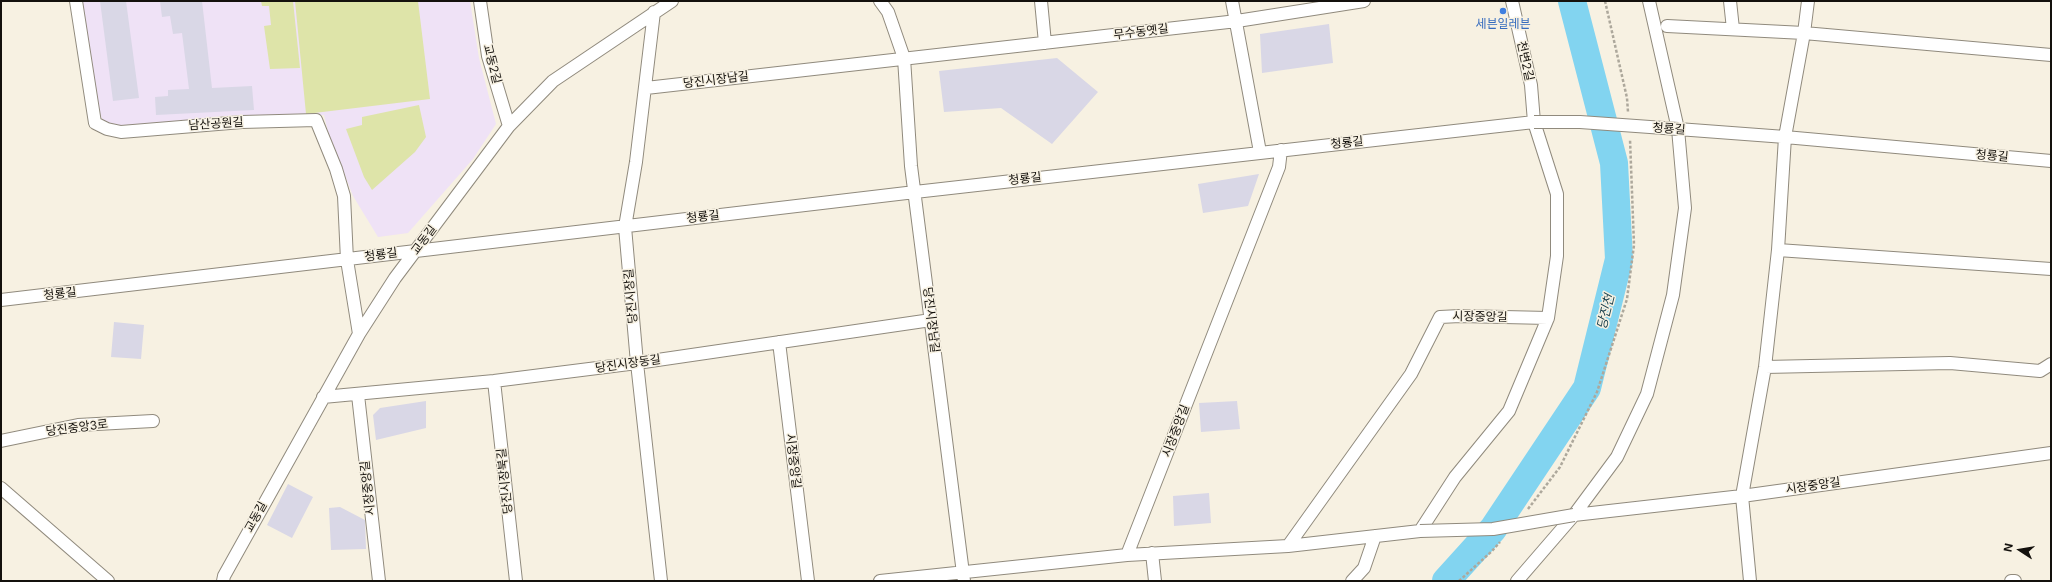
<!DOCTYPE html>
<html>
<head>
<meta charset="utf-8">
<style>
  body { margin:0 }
  #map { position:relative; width:2052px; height:582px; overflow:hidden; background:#f7f1e2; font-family:Inter,sans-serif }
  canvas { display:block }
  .frame { position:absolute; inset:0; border:2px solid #14110d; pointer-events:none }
  .north { position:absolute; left:2000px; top:530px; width:40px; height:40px; -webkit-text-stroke:3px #f7f1e2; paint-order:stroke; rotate:282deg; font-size:11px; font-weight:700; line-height:16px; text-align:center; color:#14110d }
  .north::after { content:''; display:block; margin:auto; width:14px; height:18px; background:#14110d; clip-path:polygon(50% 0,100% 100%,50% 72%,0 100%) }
</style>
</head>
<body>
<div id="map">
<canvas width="2052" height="582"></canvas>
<div class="frame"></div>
<div class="north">N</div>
</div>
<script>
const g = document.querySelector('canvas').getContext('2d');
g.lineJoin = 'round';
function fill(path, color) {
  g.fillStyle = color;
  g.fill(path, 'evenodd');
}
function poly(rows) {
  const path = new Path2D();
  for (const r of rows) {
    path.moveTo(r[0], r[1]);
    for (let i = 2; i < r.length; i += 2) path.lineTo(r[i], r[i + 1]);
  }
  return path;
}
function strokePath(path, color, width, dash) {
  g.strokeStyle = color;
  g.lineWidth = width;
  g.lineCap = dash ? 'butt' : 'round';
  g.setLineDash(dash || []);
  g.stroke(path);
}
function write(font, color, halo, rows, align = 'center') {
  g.font = font + ' Inter,"Noto Sans KR",sans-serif';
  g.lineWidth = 3;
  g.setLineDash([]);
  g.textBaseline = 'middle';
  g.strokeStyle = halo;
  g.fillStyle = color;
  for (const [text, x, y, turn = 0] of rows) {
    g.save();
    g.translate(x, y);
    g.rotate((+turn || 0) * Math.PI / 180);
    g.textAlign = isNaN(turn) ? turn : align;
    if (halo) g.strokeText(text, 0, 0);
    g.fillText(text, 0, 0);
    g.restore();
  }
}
const education = poly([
  [82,1,470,1,479,58,496,124,473,159,408,233,378,237,353,196,328,132,324,115,299,117,288,114,246,117,227,116,121,127,108,125,102,119,99,111]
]);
const green = poly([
  [261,1,293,1,300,68,270,69,264,26,271,25,269,6,262,6],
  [295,1,418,1,430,99,306,114],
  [419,105,426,137,415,152,372,190,364,177,346,129,362,125,362,117]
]);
const river = poly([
  [1446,581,1493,529,1587,388,1619,259,1614,163,1572,1]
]);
const building = poly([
  [100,1,126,1,139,98,113,101],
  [160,1,202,1,212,88,252,86,254,110,156,115,155,97,168,96,168,90,189,89,182,33,173,34,170,16,162,17],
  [1329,24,1333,63,1262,73,1260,34],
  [1057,58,1098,92,1052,144,1001,108,944,112,939,71],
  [1259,174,1248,206,1203,213,1198,184],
  [114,322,144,325,141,359,111,357],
  [426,401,426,428,376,440,373,415,380,408],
  [1237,401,1240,429,1201,432,1199,403],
  [288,484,313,497,292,538,267,525],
  [1209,493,1211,523,1174,526,1173,496],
  [340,507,365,520,366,549,331,550,329,508]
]);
const path = poly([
  [1605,1,1627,98,1628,112],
  [1528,509,1560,467,1597,392,1627,299,1634,245,1630,139],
  [1459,581,1492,551,1500,542]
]);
const minor = poly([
  [76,1,95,123,107,129,121,132,242,122,316,120,336,169,344,196,347,260,359,334],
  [480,1,488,56,509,126],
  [880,1,888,12,904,58,911,166,964,581],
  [1041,1,1045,43],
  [1232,1,1260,152],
  [1512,1,1531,85,1534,122,1557,194,1557,256,1548,318,1509,411,1455,477,1420,531,1288,546,1411,374,1440,317,1460,316,1548,318],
  [1730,1,1733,29],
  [1808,1,1804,33,2051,55],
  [654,12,636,162,625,227,637,363,661,581],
  [1667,26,1804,33,1785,137,1778,250,1765,367,1742,496,1750,581],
  [646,88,1237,21,1364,1],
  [1678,129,1785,137,2051,161],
  [1281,150,1279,167,1127,555,1288,546],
  [1778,250,2051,269],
  [1,300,915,192,1534,122],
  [779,342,808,581],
  [1765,367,1950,363,2040,371,2051,364],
  [494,381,516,581],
  [358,395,379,581],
  [323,397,494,381,637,363,931,320],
  [1,441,78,425,153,421],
  [1,488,108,581],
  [1574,515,1617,457,1647,394,1673,295,1685,208,1678,129,1649,1],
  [1152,553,1155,581],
  [223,581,224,576,359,334,395,278,509,126,553,81,672,1],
  [880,581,1127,555],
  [1352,581,1364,568,1375,536],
  [1517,581,1574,515,1742,496,2051,453],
  [2011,581,2015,581]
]);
const minorBridge = poly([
  [1534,122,1580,122,1678,129],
  [1420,531,1493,529,1574,515]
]);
const markers = [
  [1503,11,4,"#3f7fe0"]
];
const shopNames = [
  ["세븐일레븐",1503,24]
];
const streetNames = [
  ["무수동옛길",1141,32,-7],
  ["천변2길",1525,61,78],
  ["교동2길",492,64,76],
  ["당진시장남길",716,80,-7],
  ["남산공원길",216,124,-4],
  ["청룡길",1669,129,4],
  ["청룡길",1347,143,-6],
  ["청룡길",1992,156,5],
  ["청룡길",1025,179,-7],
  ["청룡길",703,217,-7],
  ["교동길",424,240,-53],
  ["청룡길",381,255,-8],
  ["청룡길",60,294,-7],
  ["당진시장길",631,296,-95],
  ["시장중앙길",1480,317,1],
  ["당진시장남길",931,320,83],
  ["당진시장동길",628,364,-8],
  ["당진중앙3로",77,428,-7],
  ["시장중앙길",1176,431,-69],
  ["시장중앙길",793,461,83],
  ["당진시장북길",505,481,-96],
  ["시장중앙길",1813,486,-8],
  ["시장중앙길",368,488,-96],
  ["교동길",256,517,-61]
];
const waterNames = [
  ["당진천",1606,312,-76]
];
fill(education, '#efe2f6');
fill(green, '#dee4a9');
strokePath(river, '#82d4f0', 28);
fill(building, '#d9d7e6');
strokePath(minor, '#908a7d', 14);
strokePath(path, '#ada89c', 2.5, [3, 2]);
strokePath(minor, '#fff', 12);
strokePath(minorBridge, '#908a7d', 14, []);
strokePath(minorBridge, '#fff', 12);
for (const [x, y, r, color] of markers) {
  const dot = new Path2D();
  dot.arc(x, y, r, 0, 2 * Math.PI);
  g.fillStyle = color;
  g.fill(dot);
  strokePath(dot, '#f7f1e2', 1.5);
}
write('12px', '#366cbe', '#f7f1e2', shopNames);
write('12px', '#14110d', '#f7f1e2', streetNames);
write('italic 13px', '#1f4551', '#f7f1e2', waterNames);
</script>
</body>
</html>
